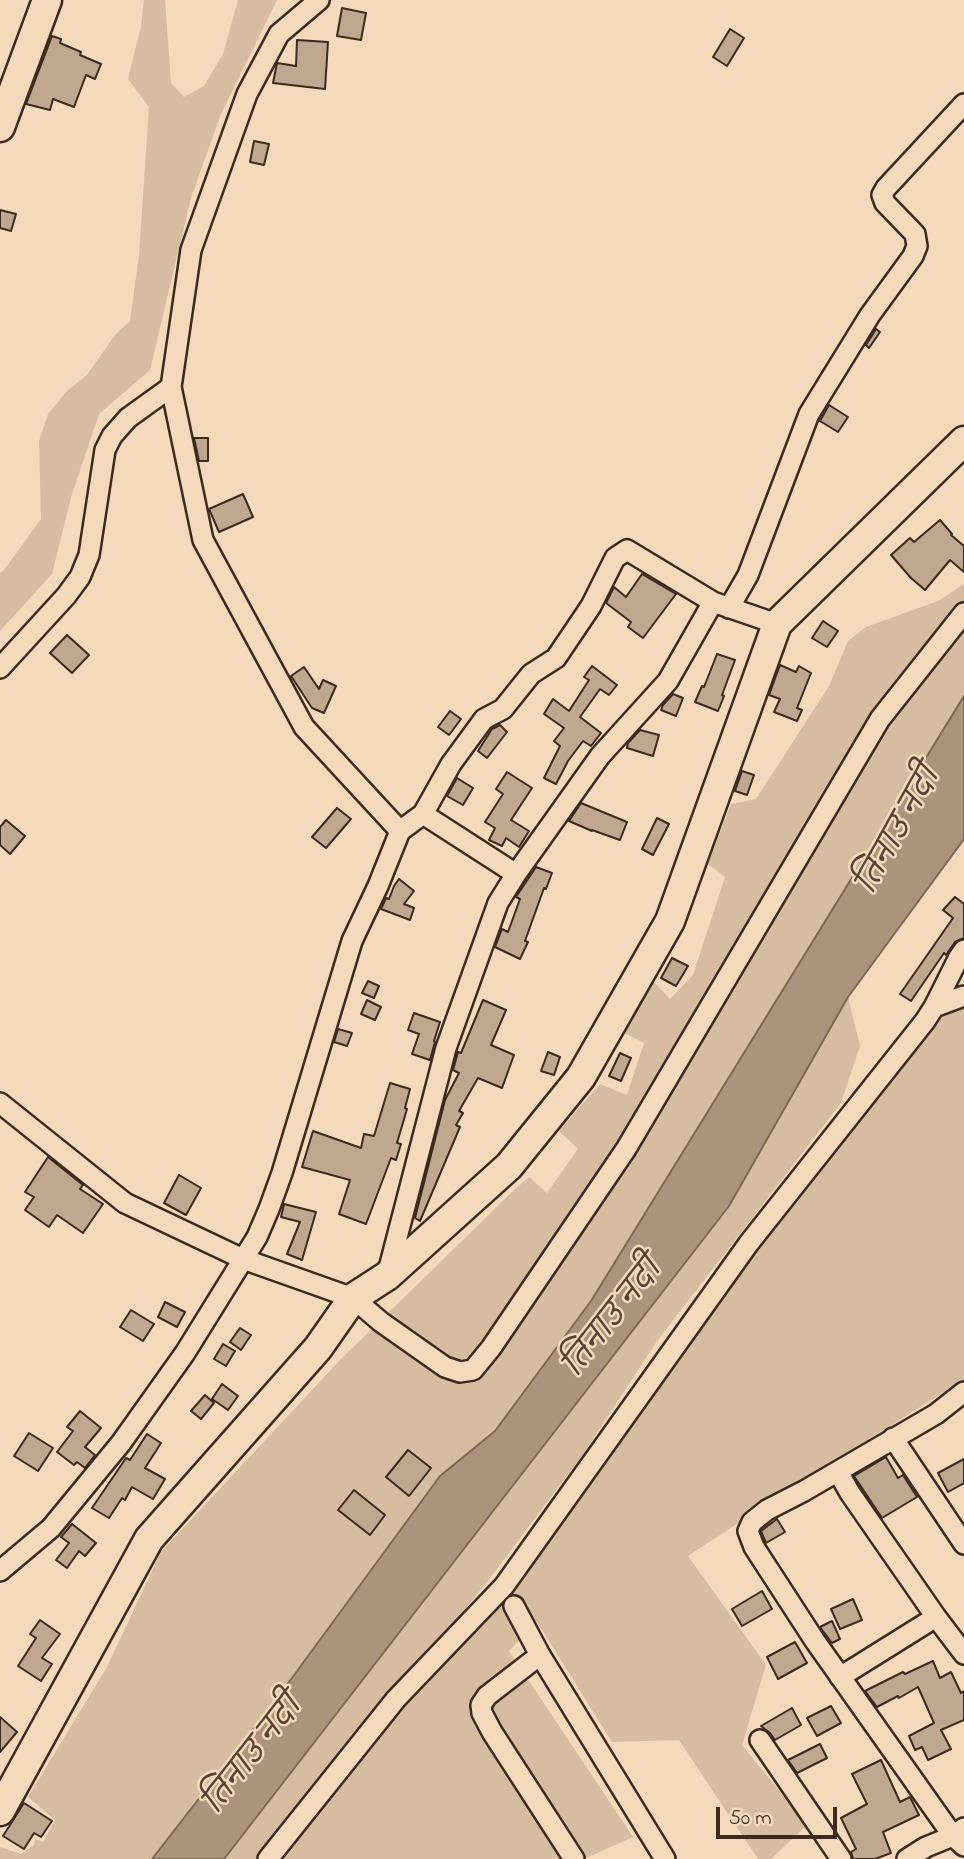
<!DOCTYPE html>
<html>
<head>
<meta charset="utf-8">
<style>
  body { margin:0 }
  #map { position:relative; width:964px; height:1859px; overflow:hidden; background:#f4d9bb; font-family:"Indie Flower",sans-serif }
  canvas { display:block }
  .scale { position:absolute; left:716px; top:1807px; width:121px; height:32px; box-sizing:border-box; border:4px solid #3b2a1e; border-top:0; padding-left:9px; font-size:21px; line-height:24px; white-space:nowrap; color:#3b2a1e; -webkit-text-stroke:5px #f4d9bb; paint-order:stroke }
</style>
</head>
<body>
<div id="map">
<canvas width="964" height="1859"></canvas>
<div class="scale">50 m</div>
</div>
<script>
const g = document.querySelector('canvas').getContext('2d');
g.lineJoin = 'round';
function fill(path, color) {
  g.fillStyle = color;
  g.fill(path, 'evenodd');
}
function poly(rows) {
  const path = new Path2D();
  for (const r of rows) {
    path.moveTo(r[0], r[1]);
    for (let i = 2; i < r.length; i += 2) path.lineTo(r[i], r[i + 1]);
  }
  return path;
}
function strokePath(path, color, width, dash) {
  g.strokeStyle = color;
  g.lineWidth = width;
  g.lineCap = dash ? 'butt' : 'round';
  g.setLineDash(dash || []);
  g.stroke(path);
}
function write(font, color, halo, rows, align = 'center') {
  g.font = font + ' "Indie Flower","Playpen Sans Deva",sans-serif';
  g.lineWidth = 5;
  g.setLineDash([]);
  g.textBaseline = 'middle';
  g.strokeStyle = halo;
  g.fillStyle = color;
  for (const [text, x, y, turn = 0] of rows) {
    g.save();
    g.translate(x, y);
    g.rotate((+turn || 0) * Math.PI / 180);
    g.textAlign = isNaN(turn) ? turn : align;
    if (halo) g.strokeText(text, 0, 0);
    g.fillText(text, 0, 0);
    g.restore();
  }
}
const green = poly([
  [144,0,165,0,171,83,184,97,204,86,223,54,238,0,277,0,221,114,191,198,150,370,99,414,72,494,52,574,0,631,0,573,4,570,41,519,39,441,48,414,67,391,87,375,115,335,130,321,139,255,149,107,128,79,141,27],
  [964,584,964,696,591,1301,495,1431,440,1476,278,1697,152,1859,0,1859,0,1847,21,1854,34,1845,35,1839,43,1842,55,1820,28,1797,107,1667,161,1552,340,1360,513,1191,529,1177,547,1193,578,1149,559,1131,600,1084,627,1095,644,1043,620,1031,649,977,670,999,693,975,725,877,708,864,731,804,756,799,829,686,848,641,866,627,938,601],
  [964,993,964,1380,825,1466,688,1556,766,1665,742,1745,807,1825,771,1859,758,1859,679,1740,612,1742,537,1622,509,1651,633,1837,584,1859,280,1859,395,1714,520,1562,832,1123],
  [848,997,860,1046,841,1103,657,1341,582,1456,487,1582,412,1675,343,1750,306,1793,259,1859,224,1859,729,1206]
]);
const water = poly([
  [964,696,964,839,848,997,729,1206,224,1859,152,1859,278,1697,440,1476,495,1431,591,1301,964,696]
]);
const building = poly([
  [342,8,366,13,361,40,337,36,342,8],
  [730,29,744,38,727,66,713,57,730,29],
  [52,36,61,39,60,43,81,52,80,55,101,64,95,79,86,75,74,107,53,99,50,110,26,104,52,36],
  [297,40,328,42,325,89,273,83,277,63,296,66,297,40],
  [254,141,269,144,264,165,250,162,254,141],
  [0,210,16,214,11,231,0,228,0,210],
  [876,329,880,332,869,348,866,345,876,329],
  [829,405,848,417,838,432,820,421,829,405],
  [194,438,208,438,208,461,199,461,194,438],
  [243,494,253,517,219,532,209,509,243,494],
  [940,520,952,534,951,535,964,546,964,572,950,560,925,590,911,578,891,555,910,538,914,542,940,520],
  [642,574,676,594,643,638,628,627,631,622,606,603,614,587,626,597,642,574],
  [823,621,838,631,827,647,812,638,823,621],
  [67,635,89,655,72,673,50,653,67,635],
  [717,654,735,660,722,695,724,696,718,711,695,702,702,686,704,687,717,654],
  [780,665,796,672,799,666,811,673,797,708,802,710,797,721,774,712,780,699,769,695,780,665],
  [592,666,617,685,609,695,600,689,580,717,601,733,591,746,583,741,568,761,556,784,544,778,560,746,554,741,564,728,544,714,553,699,569,711,589,680,584,677,592,666],
  [304,667,319,689,323,680,336,686,324,713,312,708,291,676,304,667],
  [673,694,683,698,676,716,661,710,663,705,673,694],
  [450,711,461,719,449,735,438,727,450,711],
  [500,725,507,732,487,758,478,751,492,729,500,725],
  [640,730,659,735,653,756,627,748,628,743,640,730],
  [742,771,754,775,747,795,735,791,742,771],
  [507,772,532,788,511,820,529,831,519,847,506,838,502,846,489,840,495,828,485,822,503,794,496,789,507,772],
  [457,778,473,788,463,805,447,796,457,778],
  [581,803,627,822,620,840,592,830,592,831,569,821,581,803],
  [337,808,351,819,326,848,312,837,337,808],
  [657,818,669,824,653,855,642,849,657,818],
  [6,820,25,836,10,854,0,845,0,827,6,820],
  [536,867,552,873,546,889,544,888,525,941,528,942,520,959,495,947,502,929,508,932,520,899,516,897,536,867],
  [399,879,414,891,404,904,414,908,410,920,381,909,386,898,389,899,394,886,399,879],
  [955,897,964,904,964,938,955,942,946,955,944,953,911,1001,900,994,953,918,943,910,955,897],
  [672,958,688,966,676,986,661,978,672,958],
  [368,981,379,986,374,998,362,993,368,981],
  [367,1000,381,1007,375,1020,361,1014,367,1000],
  [483,1000,506,1010,491,1045,514,1055,502,1088,478,1078,459,1111,463,1113,456,1125,460,1127,420,1221,415,1218,445,1100,459,1073,453,1070,458,1052,461,1053,483,1000],
  [414,1013,440,1022,434,1041,435,1042,430,1060,412,1054,419,1034,408,1030,414,1013],
  [338,1029,352,1033,347,1046,334,1042,338,1029],
  [548,1052,560,1057,554,1075,541,1071,548,1052],
  [620,1053,631,1058,621,1081,609,1076,620,1053],
  [390,1083,410,1089,405,1108,407,1109,397,1143,401,1144,396,1160,391,1158,366,1224,339,1214,350,1180,302,1167,313,1131,361,1148,364,1134,374,1136,390,1083],
  [48,1157,83,1185,80,1189,103,1204,83,1233,57,1215,49,1227,25,1210,34,1197,25,1192,48,1157],
  [179,1175,201,1188,186,1215,164,1203,179,1175],
  [284,1204,316,1212,302,1260,287,1254,300,1222,281,1217,284,1204],
  [165,1302,185,1312,177,1327,158,1317,165,1302],
  [131,1310,154,1324,143,1341,120,1327,131,1310],
  [240,1328,251,1335,241,1350,230,1342,240,1328],
  [223,1344,235,1351,226,1366,214,1359,223,1344],
  [222,1384,238,1396,228,1410,212,1399,222,1384],
  [205,1395,214,1403,201,1419,191,1411,205,1395],
  [80,1411,101,1428,85,1447,95,1455,85,1468,77,1462,74,1465,57,1452,73,1431,67,1427,80,1411],
  [29,1433,53,1448,38,1471,14,1456,29,1433],
  [147,1434,161,1443,145,1468,165,1479,153,1499,132,1487,125,1500,122,1498,109,1518,92,1508,126,1458,130,1460,147,1434],
  [408,1450,431,1468,409,1496,386,1477,408,1450],
  [886,1457,898,1478,903,1475,917,1497,882,1518,854,1476,886,1457],
  [964,1459,964,1483,948,1492,938,1473,964,1459],
  [354,1490,385,1515,370,1535,338,1510,354,1490],
  [777,1519,785,1532,766,1543,761,1531,777,1519],
  [72,1524,96,1543,85,1556,79,1551,67,1568,56,1560,69,1543,61,1537,72,1524],
  [762,1591,772,1609,742,1626,732,1609,762,1591],
  [853,1599,862,1620,840,1629,831,1609,853,1599],
  [40,1620,60,1634,42,1658,52,1664,41,1681,18,1666,36,1638,30,1634,40,1620],
  [832,1621,840,1639,832,1643,820,1627,832,1621],
  [795,1642,807,1663,778,1679,767,1657,795,1642],
  [933,1661,940,1678,951,1672,961,1693,964,1691,964,1720,941,1730,951,1749,928,1760,922,1747,915,1750,909,1736,934,1723,918,1687,899,1698,898,1696,877,1707,865,1691,903,1672,905,1674,933,1661],
  [831,1706,841,1723,817,1736,807,1718,831,1706],
  [792,1708,801,1725,775,1740,770,1733,761,1726,792,1708],
  [0,1717,17,1732,0,1752,0,1717],
  [820,1744,827,1758,797,1773,788,1760,820,1744],
  [881,1760,900,1802,910,1797,919,1815,883,1832,891,1853,875,1859,853,1859,851,1852,856,1849,841,1818,867,1804,852,1774,881,1760],
  [24,1803,52,1821,41,1837,34,1833,24,1849,3,1836,24,1803]
]);
const street = poly([
  [319,0,279,34,247,94,191,250,171,387,203,540,304,727,400,831],
  [729,608,748,575,809,414,870,315,913,256,917,246,915,234,885,203,882,195,886,188,964,104],
  [0,668,66,596,80,577,89,555,105,450,112,436,128,418,171,387],
  [423,814,516,874],
  [934,1007,964,996],
  [0,1103,125,1203,243,1259,353,1298,381,1322,445,1367,460,1372,473,1370,491,1348,626,1149,880,719,964,613],
  [387,1276,446,1048,498,903,516,874,600,756,668,681,713,602],
  [964,1392,936,1414,804,1491,767,1510,752,1522,748,1531,754,1547,815,1641,953,1836,964,1846],
  [893,1438,964,1544],
  [838,1472,850,1493,936,1617,964,1654],
  [0,1571,51,1528,121,1443,185,1353,257,1237,269,1209,282,1173,352,941,378,886,400,831,423,814,451,764,484,719,503,709,531,674,556,658,591,606,615,558,627,550,713,602,777,624],
  [514,1606,540,1655,487,1696,481,1705,482,1713,492,1732,574,1859],
  [540,1655,665,1859],
  [840,1677,936,1617],
  [760,1740,841,1859],
  [268,1859,396,1699,504,1586,749,1243,925,1021,934,1007,959,957,964,950],
  [907,1859,926,1847,953,1836,964,1828]
]);
const secondary = poly([
  [0,127,47,0],
  [0,1811,149,1539,318,1348,353,1298,387,1276,509,1166,581,1077,670,921,777,624,964,441]
]);
const waterNames = [
  ["तिनाउ नदी",901,832,-61],
  ["तिनाउ नदी",615,1320,-52],
  ["तिनाउ नदी",255,1757,-52]
];
fill(green, '#d6bda2');
fill(water, '#ab937d');
strokePath(water, '#7e6957', 2);
fill(building, '#c0a890');
strokePath(building, '#3b2a1e', 2);
strokePath(street, '#3b2a1e', 24);
strokePath(secondary, '#3b2a1e', 33);
strokePath(street, '#f4d9bb', 19);
strokePath(secondary, '#f4d9bb', 28);
write('italic 30px', '#574436', '#f4d9bb', waterNames);
</script>
</body>
</html>
